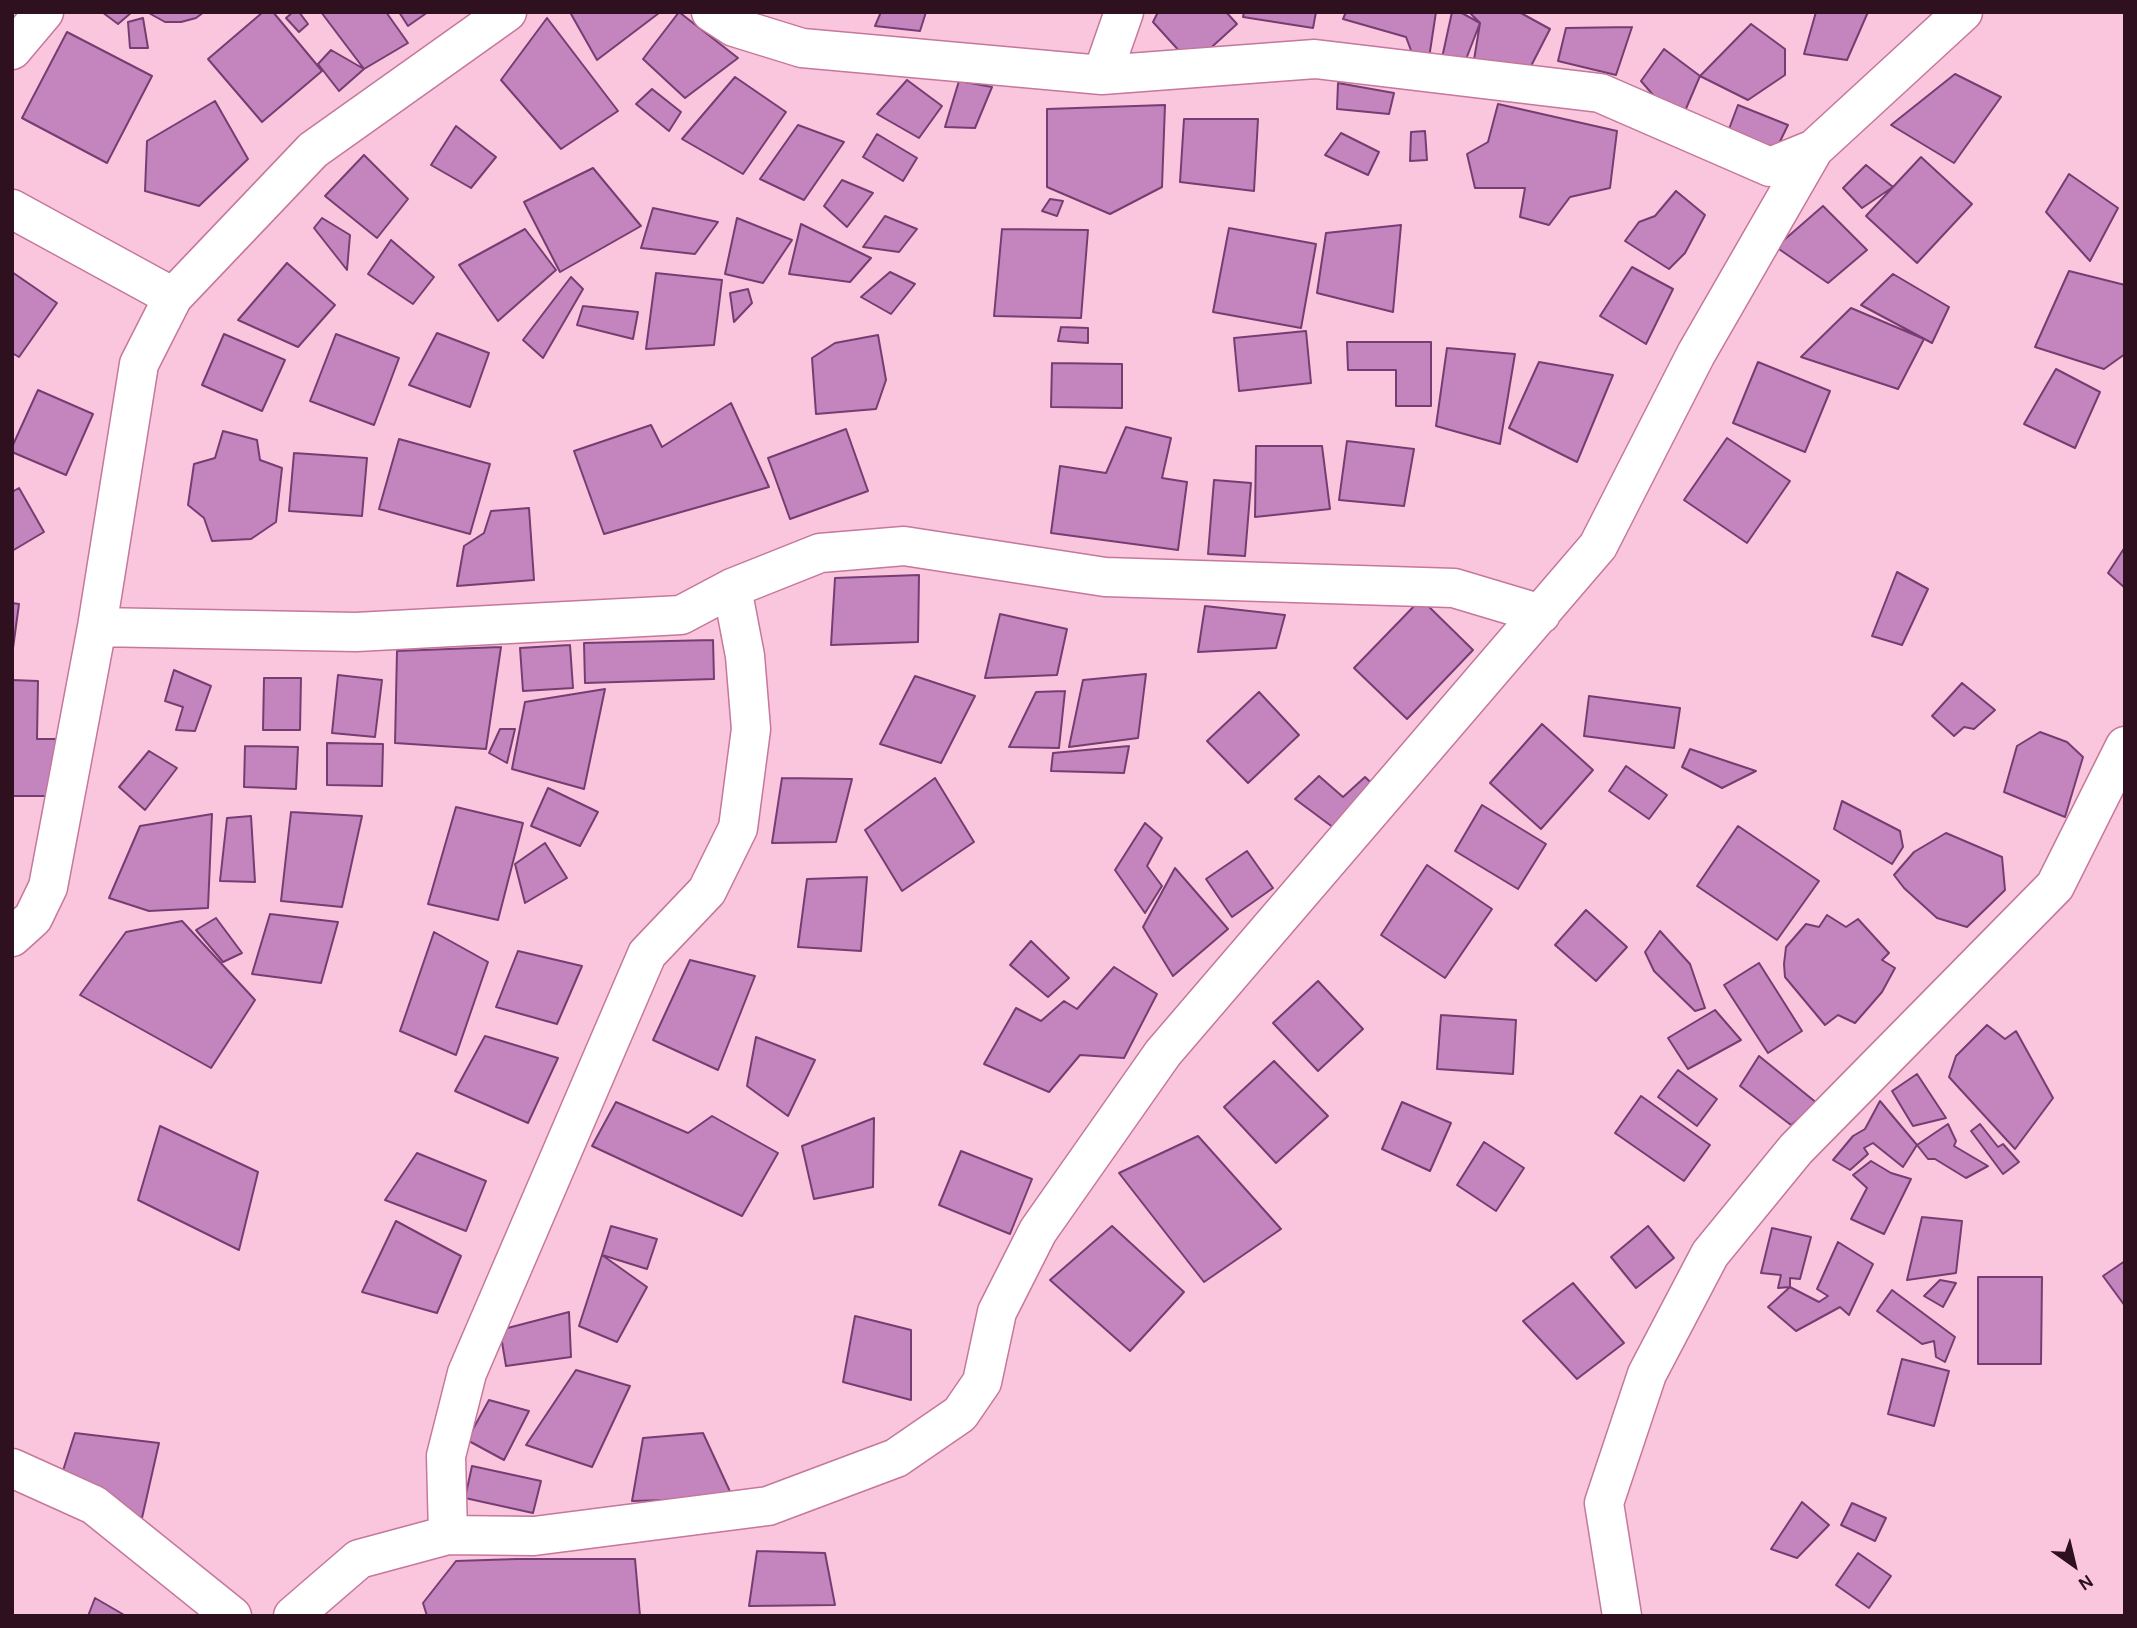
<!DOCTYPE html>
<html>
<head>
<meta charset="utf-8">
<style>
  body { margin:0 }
  #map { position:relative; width:2137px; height:1628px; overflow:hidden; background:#fac6dd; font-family:Karla,sans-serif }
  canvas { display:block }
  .frame { position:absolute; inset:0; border:14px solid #2e101f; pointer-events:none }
  .north { position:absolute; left:2039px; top:1530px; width:70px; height:70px; -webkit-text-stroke:5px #fac6dd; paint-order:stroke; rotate:146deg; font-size:19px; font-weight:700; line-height:28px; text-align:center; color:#2e101f }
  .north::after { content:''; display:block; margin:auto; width:24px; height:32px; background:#2e101f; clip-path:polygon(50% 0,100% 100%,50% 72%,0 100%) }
</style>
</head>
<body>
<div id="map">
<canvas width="2137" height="1628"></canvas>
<div class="frame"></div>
<div class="north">N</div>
</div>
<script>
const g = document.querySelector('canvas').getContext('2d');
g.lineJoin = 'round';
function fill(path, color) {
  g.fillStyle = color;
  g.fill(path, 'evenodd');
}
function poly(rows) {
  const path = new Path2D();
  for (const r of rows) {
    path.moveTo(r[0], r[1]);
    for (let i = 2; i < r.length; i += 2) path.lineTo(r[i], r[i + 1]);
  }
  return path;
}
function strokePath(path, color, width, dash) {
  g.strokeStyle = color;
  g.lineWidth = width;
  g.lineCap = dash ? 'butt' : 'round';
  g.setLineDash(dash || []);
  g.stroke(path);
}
const building = poly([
  [102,12,132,12,118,24,102,12],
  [147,12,204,12,196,18,181,22,165,22,147,12],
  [263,12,273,12,322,71,262,122,208,59,263,12],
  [293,12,299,12,308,24,299,32,286,18,293,12],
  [321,12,386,12,408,43,364,69,321,12],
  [399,12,428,12,408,26,399,12],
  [574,12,659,12,659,13,597,60,571,14,574,12],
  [679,12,738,58,685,98,643,59,679,12],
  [881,12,926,12,920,31,875,26,881,12],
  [1158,12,1226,12,1237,24,1192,65,1153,22,1158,12],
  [1244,12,1316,12,1313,28,1243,17,1244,12],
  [1346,12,1436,12,1429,58,1415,61,1406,37,1343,19,1346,12],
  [1452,12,1460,12,1480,23,1463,67,1442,58,1452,12],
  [1469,12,1519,12,1550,29,1530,68,1474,60,1480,23,1469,12],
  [1816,12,1868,12,1847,60,1804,54,1816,12],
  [143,18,148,48,130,48,128,22,143,18],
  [547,18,618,111,561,149,501,80,547,18],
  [1751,24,1785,49,1785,75,1748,100,1700,76,1751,24],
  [1632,27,1616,75,1558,61,1566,28,1632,27],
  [67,32,152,76,107,163,22,118,67,32],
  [1664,49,1700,76,1679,125,1641,81,1664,49],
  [331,50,364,69,339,91,318,64,331,50],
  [1955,74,2001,97,1954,163,1891,125,1955,74],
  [735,77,786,112,743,174,682,139,735,77],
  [907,80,942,106,919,138,877,114,907,80],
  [959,81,992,87,975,128,945,127,959,81],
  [1338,83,1394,93,1389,114,1337,109,1338,83],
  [652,89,681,112,669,131,636,104,652,89],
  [215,101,248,159,199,206,145,191,147,141,215,101],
  [1498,104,1617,131,1610,188,1570,197,1549,225,1520,217,1525,188,1475,188,1467,154,1488,142,1498,104],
  [1165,105,1162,187,1110,214,1047,187,1047,109,1165,105],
  [1738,105,1788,125,1769,164,1729,129,1738,105],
  [1184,119,1258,119,1254,191,1180,182,1184,119],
  [798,125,844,142,804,200,760,179,798,125],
  [456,126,496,157,471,188,431,165,456,126],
  [1425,131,1427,160,1410,161,1411,132,1425,131],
  [1341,133,1379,152,1368,175,1325,155,1341,133],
  [877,134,917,158,903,181,863,157,877,134],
  [364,155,408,199,377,238,325,196,364,155],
  [1921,157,1972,204,1917,263,1866,216,1921,157],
  [1866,165,1893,187,1862,208,1843,188,1866,165],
  [593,168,641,226,560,272,524,202,593,168],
  [2069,174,2118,208,2090,261,2046,212,2069,174],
  [842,180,873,193,847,227,824,206,842,180],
  [1676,191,1705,215,1685,253,1669,269,1625,241,1639,222,1655,216,1676,191],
  [1050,199,1063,201,1057,216,1042,211,1050,199],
  [1823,206,1867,250,1828,283,1776,247,1823,206],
  [653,208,718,222,695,254,641,248,653,208],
  [885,216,917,229,899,252,863,247,885,216],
  [322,218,350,235,347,270,314,228,322,218],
  [737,218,792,240,763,283,725,274,737,218],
  [801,224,871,258,850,282,789,274,801,224],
  [1401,225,1393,312,1317,293,1326,233,1401,225],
  [1229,228,1316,244,1301,328,1213,312,1229,228],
  [525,229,556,270,498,321,459,265,525,229],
  [1002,229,1088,230,1081,318,994,316,1002,229],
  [391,240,434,277,413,304,368,274,391,240],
  [287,263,335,305,298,347,238,320,287,263],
  [1632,267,1673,289,1646,344,1600,316,1632,267],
  [2069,271,2125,285,2125,354,2104,369,2035,347,2069,271],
  [12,272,57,303,19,357,12,353,12,272],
  [890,272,915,284,891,314,861,297,890,272],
  [656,273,722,280,714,345,646,349,656,273],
  [1893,274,1949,307,1932,343,1861,305,1893,274],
  [571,277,583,289,543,358,523,340,571,277],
  [748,289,752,303,734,322,730,293,748,289],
  [583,306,638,312,633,339,577,325,583,306],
  [1851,308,1924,339,1898,389,1801,357,1851,308],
  [1061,327,1088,328,1088,343,1058,341,1061,327],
  [1306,331,1311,383,1239,391,1234,338,1306,331],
  [437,333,489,353,470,407,409,385,437,333],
  [224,334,285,360,262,411,202,385,224,334],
  [336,334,399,358,374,425,310,401,336,334],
  [878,335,886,380,876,409,816,414,812,358,835,343,878,335],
  [1347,342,1431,342,1431,406,1396,406,1396,370,1348,370,1347,342],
  [1447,348,1515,354,1500,444,1436,426,1447,348],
  [1539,362,1613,375,1577,462,1509,428,1539,362],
  [1758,362,1830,391,1805,452,1733,423,1758,362],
  [1052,363,1122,364,1122,408,1051,407,1052,363],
  [2056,369,2100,392,2075,448,2024,424,2056,369],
  [38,390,93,414,66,475,12,452,12,447,38,390],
  [731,403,769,487,604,534,574,451,651,425,662,447,731,403],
  [1126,427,1171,438,1162,478,1187,482,1178,550,1051,533,1060,466,1106,473,1126,427],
  [846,429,868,491,790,519,768,458,846,429],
  [223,431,257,440,260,460,282,468,276,522,251,539,212,541,204,518,188,505,194,464,215,458,223,431],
  [1727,438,1790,481,1747,543,1684,500,1727,438],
  [399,439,490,464,470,534,379,509,399,439],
  [1347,441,1414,449,1404,506,1339,500,1347,441],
  [1256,446,1322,446,1330,509,1255,517,1256,446],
  [294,453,367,458,362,516,289,511,294,453],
  [1214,480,1251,483,1245,556,1208,554,1214,480],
  [19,488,44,532,12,551,12,492,19,488],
  [529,508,534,580,457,586,464,546,484,533,491,511,529,508],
  [2125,547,2125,588,2108,573,2125,547],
  [1897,572,1928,589,1902,645,1872,636,1897,572],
  [919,575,918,642,831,645,835,578,919,575],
  [1421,599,1473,650,1407,719,1354,668,1421,599],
  [12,603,19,604,13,648,12,648,12,603],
  [1205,606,1285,615,1276,648,1198,652,1205,606],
  [1000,614,1067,629,1057,675,985,678,1000,614],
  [713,640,714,679,585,683,584,643,713,640],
  [570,645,573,688,523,691,520,648,570,645],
  [501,647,486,749,395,743,397,651,501,647],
  [174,670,211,686,195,731,176,730,183,707,165,701,174,670],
  [1146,674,1138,738,1069,747,1083,680,1146,674],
  [338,675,382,680,375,737,332,733,338,675],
  [915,676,975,696,941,763,880,744,915,676],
  [264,678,301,678,300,730,263,730,264,678],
  [12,680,38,681,37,739,65,739,64,796,12,796,12,680],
  [1962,683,1995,710,1974,729,1964,727,1954,736,1932,716,1962,683],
  [605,689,584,789,512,769,525,702,605,689],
  [1065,691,1059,748,1009,747,1036,692,1065,691],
  [1259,692,1299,735,1248,783,1207,741,1259,692],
  [1589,696,1680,708,1674,748,1584,736,1589,696],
  [1542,724,1593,770,1541,829,1490,783,1542,724],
  [500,729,515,729,507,763,489,753,500,729],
  [2040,732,2067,742,2083,757,2065,817,2004,792,2017,746,2040,732],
  [327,743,383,744,382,786,327,785,327,743],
  [245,746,298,747,296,789,244,787,245,746],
  [1129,746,1124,773,1051,771,1053,753,1129,746],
  [1690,749,1756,771,1722,788,1682,767,1690,749],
  [149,751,177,768,145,810,119,787,149,751],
  [1626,766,1667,795,1649,819,1609,791,1626,766],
  [1319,776,1343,797,1365,777,1381,792,1338,831,1295,799,1319,776],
  [782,778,852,779,836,842,772,843,782,778],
  [935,778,974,842,902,891,865,830,935,778],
  [548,788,598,812,580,846,531,826,548,788],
  [1842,801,1900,831,1903,847,1892,864,1834,829,1842,801],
  [1482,805,1546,844,1518,889,1455,851,1482,805],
  [456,807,523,823,498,920,428,904,456,807],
  [291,812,362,816,342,907,281,901,291,812],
  [212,814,208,908,149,911,109,898,140,826,212,814],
  [251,816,255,882,220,881,227,818,251,816],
  [1145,823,1162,838,1147,866,1162,886,1145,913,1115,870,1145,823],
  [1738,826,1819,881,1777,940,1697,886,1738,826],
  [1946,833,2002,857,2005,890,1967,927,1937,918,1904,888,1894,875,1914,852,1946,833],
  [545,843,567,878,525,903,515,864,545,843],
  [1247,851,1273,888,1232,917,1206,879,1247,851],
  [1427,865,1492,909,1445,978,1381,935,1427,865],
  [1175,868,1228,929,1173,976,1143,927,1175,868],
  [867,877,861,951,798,947,807,879,867,877],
  [1586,910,1627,947,1596,981,1555,945,1586,910],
  [270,914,338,922,321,983,252,974,270,914],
  [1827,915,1846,927,1858,919,1889,953,1882,960,1895,968,1882,992,1855,1023,1838,1015,1825,1025,1785,977,1784,964,1786,947,1806,924,1819,927,1827,915],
  [216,918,242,953,223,962,196,930,216,918],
  [182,921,255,1000,211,1068,80,995,126,932,182,921],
  [1660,931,1690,964,1705,1008,1695,1011,1654,971,1645,952,1660,931],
  [434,932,488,962,456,1055,400,1031,434,932],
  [1031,941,1069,978,1048,997,1010,965,1031,941],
  [518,951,582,966,557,1024,496,1007,518,951],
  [690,960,755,976,718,1070,653,1040,690,960],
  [1759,963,1802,1031,1768,1053,1724,985,1759,963],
  [1114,967,1157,994,1124,1058,1080,1055,1049,1092,984,1064,1016,1008,1041,1021,1064,1001,1077,1009,1114,967],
  [1318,981,1363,1029,1318,1071,1273,1023,1318,981],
  [1715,1010,1741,1040,1688,1069,1668,1038,1715,1010],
  [1441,1015,1516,1020,1513,1074,1437,1069,1441,1015],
  [1987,1025,2005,1039,2016,1031,2053,1098,2015,1149,1949,1077,1956,1056,1987,1025],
  [485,1036,558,1058,528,1123,455,1091,485,1036],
  [756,1037,815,1060,788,1116,747,1086,756,1037],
  [1759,1056,1818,1104,1791,1125,1740,1086,1759,1056],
  [1274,1061,1328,1116,1276,1163,1224,1107,1274,1061],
  [1678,1070,1717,1099,1697,1126,1658,1097,1678,1070],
  [1917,1074,1946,1118,1913,1126,1892,1091,1917,1074],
  [1641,1096,1710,1145,1684,1181,1615,1133,1641,1096],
  [1880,1101,1917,1145,1903,1167,1873,1143,1864,1148,1868,1154,1850,1170,1833,1160,1853,1136,1865,1129,1880,1101],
  [616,1102,688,1133,712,1116,778,1153,742,1216,592,1146,616,1102],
  [1402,1102,1451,1123,1430,1171,1382,1149,1402,1102],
  [874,1118,873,1187,814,1199,802,1146,874,1118],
  [1948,1124,1956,1141,1954,1146,1988,1166,1966,1178,1935,1159,1928,1159,1917,1145,1948,1124],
  [1980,1124,1998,1147,2003,1144,2019,1162,2003,1174,1971,1131,1980,1124],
  [160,1126,258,1172,239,1250,138,1200,160,1126],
  [1198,1136,1281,1229,1204,1282,1119,1173,1198,1136],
  [1484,1142,1524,1168,1496,1211,1457,1185,1484,1142],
  [961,1151,1032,1179,1010,1234,939,1205,961,1151],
  [417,1153,486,1181,466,1231,385,1200,417,1153],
  [1871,1161,1891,1173,1911,1179,1884,1234,1851,1219,1867,1188,1853,1175,1871,1161],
  [1922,1217,1962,1221,1956,1273,1907,1280,1922,1217],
  [396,1221,461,1256,437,1313,362,1292,396,1221],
  [611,1226,657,1239,647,1269,602,1255,611,1226],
  [1112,1226,1184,1292,1130,1351,1050,1280,1112,1226],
  [1648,1226,1674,1258,1636,1288,1611,1257,1648,1226],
  [1772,1228,1811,1237,1800,1279,1790,1278,1790,1287,1778,1288,1781,1275,1761,1273,1772,1228],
  [1838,1242,1873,1264,1849,1315,1840,1307,1796,1331,1768,1307,1790,1287,1819,1302,1828,1296,1817,1289,1838,1242],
  [602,1255,647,1287,617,1342,579,1326,602,1255],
  [2125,1261,2125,1306,2103,1276,2125,1261],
  [1978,1277,2042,1277,2041,1364,1978,1364,1978,1277],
  [1940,1280,1956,1283,1943,1307,1924,1296,1940,1280],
  [1573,1283,1624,1343,1577,1379,1523,1321,1573,1283],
  [1892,1290,1955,1337,1945,1362,1936,1357,1934,1341,1922,1344,1877,1311,1892,1290],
  [569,1312,571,1357,506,1366,500,1330,569,1312],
  [855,1316,911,1330,911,1400,843,1382,855,1316],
  [1902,1359,1949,1371,1934,1426,1888,1414,1902,1359],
  [576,1370,630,1386,592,1467,526,1445,576,1370],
  [489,1400,529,1411,504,1460,467,1440,489,1400],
  [75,1433,159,1443,142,1518,60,1480,75,1433],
  [703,1433,733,1498,632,1501,643,1438,703,1433],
  [472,1466,541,1481,533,1513,465,1498,472,1466],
  [1802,1502,1829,1525,1797,1558,1771,1549,1802,1502],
  [1852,1503,1886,1518,1875,1541,1841,1525,1852,1503],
  [757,1551,825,1553,835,1605,749,1606,757,1551],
  [1858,1553,1891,1576,1869,1608,1836,1585,1858,1553],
  [517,1559,635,1559,640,1616,427,1616,423,1603,456,1561,517,1559],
  [95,1598,126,1616,88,1616,95,1598]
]);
const street = poly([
  [711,12,734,27,802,48,1102,75,1315,59,1600,93,1770,167,1814,149,1963,12],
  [12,50,44,12],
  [1102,75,1124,12],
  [12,209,173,297],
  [97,627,356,632,681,615,732,588,820,553,904,546,1105,577,1454,588,1541,614],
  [12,937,33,918,48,887,97,627,139,364,173,297,313,150,507,12],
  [12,1468,94,1505,232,1616],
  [448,1535,446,1456,467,1373,647,954,707,891,738,828,751,729,745,656,732,588],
  [293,1616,359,1559,448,1535,534,1536,768,1506,896,1458,960,1414,982,1382,997,1312,1038,1231,1163,1053,1598,546,1696,354,1814,149],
  [1622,1616,1604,1503,1647,1374,1710,1254,1796,1149,2055,886,2125,746]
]);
fill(building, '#c485be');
strokePath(building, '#763d72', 2);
strokePath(street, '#c5779c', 41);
strokePath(street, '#fff', 38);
</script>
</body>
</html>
